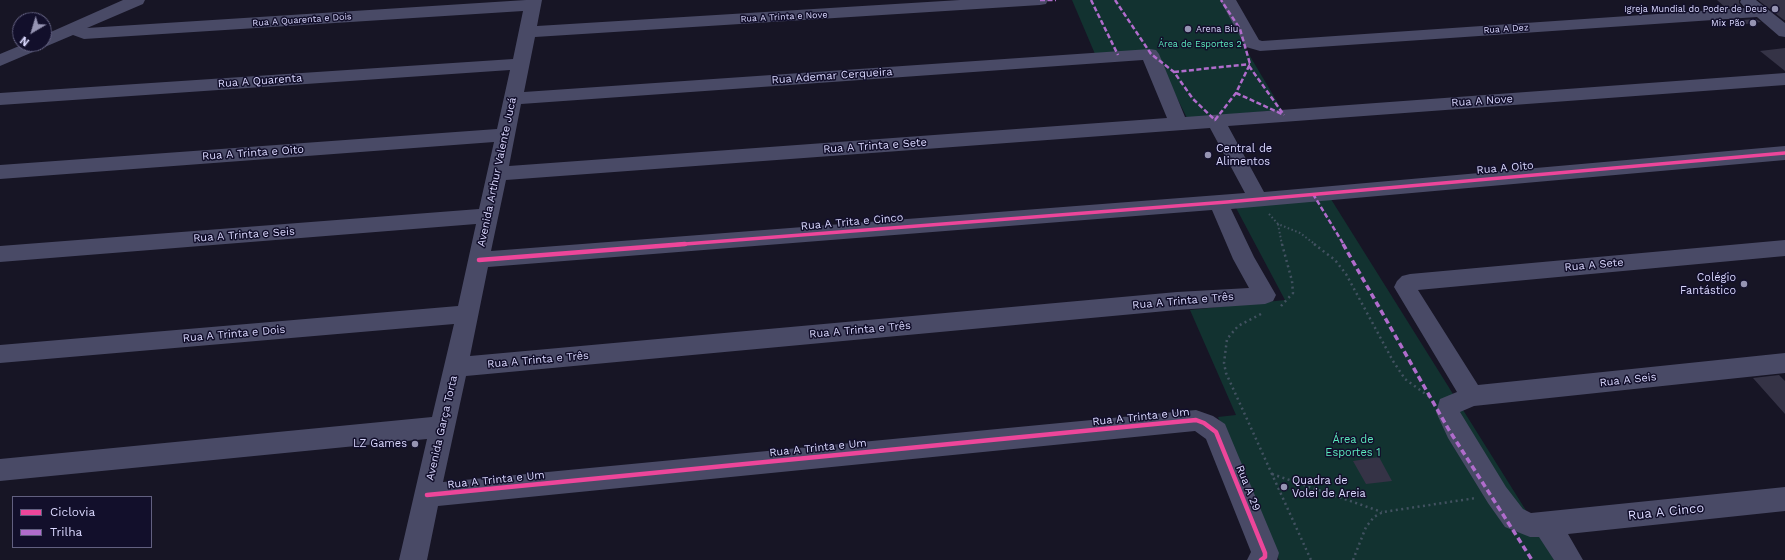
<!DOCTYPE html>
<html>
<head>
<meta charset="utf-8">
<style>
  body { margin:0 }
  #map { position:relative; width:1785px; height:560px; overflow:hidden; background:#171525; font-family:"Work Sans",sans-serif }
  canvas { display:block }
  .legend { position:absolute; left:12px; top:496px; width:140px; height:52px; box-sizing:border-box; background:#120f2b; border:1px solid #626080; margin:0; padding:5px 7px; list-style:none; font-size:12px; color:#dbd9ff }
  .legend li { display:flex; align-items:center; gap:8px; height:20px }
  .legend b { width:20px; border:1px solid #626080 }
  .north { position:absolute; left:12px; top:12px; width:40px; height:40px; box-sizing:border-box; background:#120f2b; border:1px solid #626080; border-radius:50%; rotate:218deg; font-size:11px; font-weight:700; line-height:16px; text-align:center; color:#dbd9ff }
  .north::after { content:''; display:block; margin:auto; width:14px; height:18px; background:#9694b3; clip-path:polygon(50% 0,100% 100%,50% 72%,0 100%) }
</style>
</head>
<body>
<div id="map">
<canvas width="1785" height="560"></canvas>
<ul class="legend">
<li><b style="height:5px;background:#ed469a"></b>Ciclovia</li>
<li><b style="height:5px;background:#b06ccc"></b>Trilha</li>
</ul>
<div class="north">N</div>
</div>
<script>
const g = document.querySelector('canvas').getContext('2d');
g.lineJoin = 'round';
function fill(path, color) {
  g.fillStyle = color;
  g.fill(path, 'evenodd');
}
function poly(rows) {
  const path = new Path2D();
  for (const r of rows) {
    path.moveTo(r[0], r[1]);
    for (let i = 2; i < r.length; i += 2) path.lineTo(r[i], r[i + 1]);
  }
  return path;
}
function strokePath(path, color, width, dash) {
  g.strokeStyle = color;
  g.lineWidth = width;
  g.lineCap = dash ? 'butt' : 'round';
  g.setLineDash(dash || []);
  g.stroke(path);
}
function write(font, color, halo, rows, align = 'center') {
  g.font = font + ' "Work Sans",sans-serif';
  g.lineWidth = 3;
  g.setLineDash([]);
  g.textBaseline = 'middle';
  g.strokeStyle = halo;
  g.fillStyle = color;
  for (const [text, x, y, turn = 0] of rows) {
    g.save();
    g.translate(x, y);
    g.rotate((+turn || 0) * Math.PI / 180);
    g.textAlign = isNaN(turn) ? turn : align;
    if (halo) g.strokeText(text, 0, 0);
    g.fillText(text, 0, 0);
    g.restore();
  }
}
const green = poly([
  [1072,0,1229,0,1257,45,1244,46,1282,110,1187,118,1153,50,1095,54],
  [1329,196,1557,560,1279,560,1218,417,1236,415,1190,310,1285,300,1235,206]
]);
const building = poly([
  [1717,0,1739,0,1739,3,1742,7,1726,8],
  [1758,0,1785,0,1785,20,1784,20],
  [1756,19,1761,22,1746,24,1741,20],
  [1785,48,1785,71,1760,51],
  [1779,375,1785,381,1785,414,1753,378],
  [1379,457,1392,481,1366,484,1353,461]
]);
const pathFar1 = poly([
  [1269,214,1278,224,1300,233,1316,245],
  [1278,224,1282,245]
]);
const path = poly([
  [1314,244,1335,260,1346,274,1393,361,1405,379,1431,398],
  [1281,306,1293,293,1292,281,1282,244],
  [1261,314,1238,326,1227,339,1224,363,1226,373,1311,560],
  [1272,474,1382,512],
  [1353,560,1366,527,1374,517,1383,512,1476,498]
]);
const minor = poly([
  [123,0,145,0,143,4,87,28,526,0,542,0,537,26,960,0,1048,0,1046,4,1040,5,535,37,524,92,1150,49,1156,50,1159,54,1185,117,1785,73,1785,85,1228,126,1264,192,1785,146,1785,160,1231,209,1254,257,1276,295,1273,301,1265,304,1177,310,466,376,443,482,1196,410,1213,416,1225,424,1279,553,1277,560,1247,560,1251,552,1206,439,1195,431,438,506,427,560,399,560,427,439,0,481,0,459,432,417,454,324,0,363,0,345,458,306,476,224,0,262,0,246,479,209,494,142,0,179,0,165,497,129,510,70,0,105,0,93,513,59,523,11,84,39,73,35,0,66,0,54,24,44,44,44,44,35,123,0],
  [1143,60,1167,118,509,166,521,104,1143,60],
  [1210,128,1245,193,491,251,506,180,1210,128],
  [1212,210,1233,259,1249,288,1177,292,470,356,488,267,1212,210],
  [1220,0,1236,0,1259,40,1262,41,1745,8,1740,2,1741,0,1756,0,1785,23,1785,37,1779,36,1757,17,1260,51,1246,47,1220,0],
  [1785,240,1785,256,1418,290,1478,385,1785,353,1785,373,1474,406,1460,412,1506,487,1523,509,1531,513,1785,487,1785,511,1568,534,1583,560,1554,560,1539,537,1530,537,1505,527,1488,503,1448,438,1436,412,1440,399,1457,392,1394,287,1397,281,1402,276,1410,274,1785,240]
]);
const quietFar1 = poly([
  [1040,0,1056,0],
  [1091,0,1118,55],
  [1115,0,1151,54,1174,72,1193,99,1215,120,1236,93,1250,64,1240,29,1221,0],
  [1249,66,1284,115],
  [1174,72,1250,64],
  [1236,93,1282,114],
  [1313,194,1344,245]
]);
const quiet = poly([
  [1343,244,1449,430,1532,560]
]);
const cyclewayFar1 = poly([
  [672,245,1227,202,1785,153]
]);
const cycleway = poly([
  [479,260,685,244],
  [427,495,1196,420,1204,423,1216,432,1265,553,1265,557,1261,560]
]);
const markers = [
  [1775,9,4,"#9694b3"],
  [1753,23,4,"#9694b3"],
  [1188,29,4,"#9694b3"],
  [1208,155,4,"#9694b3"],
  [1744,284,4,"#9694b3"],
  [415,444,4,"#9694b3"],
  [1284,487,4,"#9694b3"]
];
const farPoinames = [
  ["Igreja Mundial do Poder de Deus",1767,9],
  ["Mix Pão",1745,23],
  ["Arena Biu",1196,29,"left"]
];
const farStreetnames = [
  ["Rua A Trinta e Nove",784,17,-3],
  ["Rua A Quarenta e Dois",302,20,-4],
  ["Rua A Dez",1506,29,-4]
];
const farParknames = [
  ["Área de Esportes 2",1200,44]
];
const streetNames = [
  ["Rua Ademar Cerqueira",832,76,-4],
  ["Rua A Quarenta",260,81,-4],
  ["Rua A Nove",1482,101,-4],
  ["Rua A Trinta e Sete",875,146,-4],
  ["Rua A Trinta e Oito",253,153,-4],
  ["Rua A Oito",1505,168,-5],
  ["Avenida Arthur Valente Jucá",497,172,-78],
  ["Rua A Trita e Cinco",852,222,-5],
  ["Rua A Trinta e Seis",244,235,-4],
  ["Rua A Sete",1594,265,-5],
  ["Rua A Trinta e Três",1183,301,-5],
  ["Rua A Trinta e Três",860,330,-5],
  ["Rua A Trinta e Dois",234,334,-5],
  ["Rua A Trinta e Três",538,360,-5],
  ["Rua A Seis",1628,380,-6],
  ["Rua A Trinta e Um",1141,417,-6],
  ["Avenida Garça Torta",442,428,-77],
  ["Rua A Trinta e Um",818,448,-6],
  ["Rua A Trinta e Um",496,480,-6],
  ["Rua A 29",1248,488,68]
];
const poiNames = [
  ["Central de",1216,149],
  ["Alimentos",1216,162],
  ["Colégio",1736,278,"right"],
  ["Fantástico",1736,291,"right"],
  ["LZ Games",407,444,"right"],
  ["Quadra de",1292,481],
  ["Volei de Areia",1292,494]
];
const parkNames = [
  ["Área de",1353,440],
  ["Esportes 1",1353,453]
];
const nearStreetnames = [
  ["Rua A Cinco",1666,512,-6]
];
fill(green, '#123230');
fill(building, '#353346');
strokePath(pathFar1, '#425261', 2, [1.5, 2.5]);
strokePath(path, '#425261', 2.5, [2, 3.5]);
fill(minor, '#494a66');
strokePath(quietFar1, '#b06ccc', 2.5, [5, 2.5]);
strokePath(quiet, '#b06ccc', 3.5, [6, 3.5]);
strokePath(cyclewayFar1, '#ed469a', 3.5);
strokePath(cycleway, '#ed469a', 4.5);
for (const [x, y, r, color] of markers) {
  const dot = new Path2D();
  dot.arc(x, y, r, 0, 2 * Math.PI);
  g.fillStyle = color;
  g.fill(dot);
  strokePath(dot, '#120f2b', 1.5);
}
write('9px', '#dbd9ff', '#120f2b', farPoinames, 'right');
write('9px', '#dbd9ff', '#120f2b', farStreetnames);
write('9px', '#5be9bc', '#120f2b', farParknames);
write('11px', '#dbd9ff', '#120f2b', streetNames);
write('11px', '#dbd9ff', '#120f2b', poiNames, 'left');
write('11px', '#5be9bc', '#120f2b', parkNames);
write('13px', '#dbd9ff', '#120f2b', nearStreetnames);
</script>
</body>
</html>
